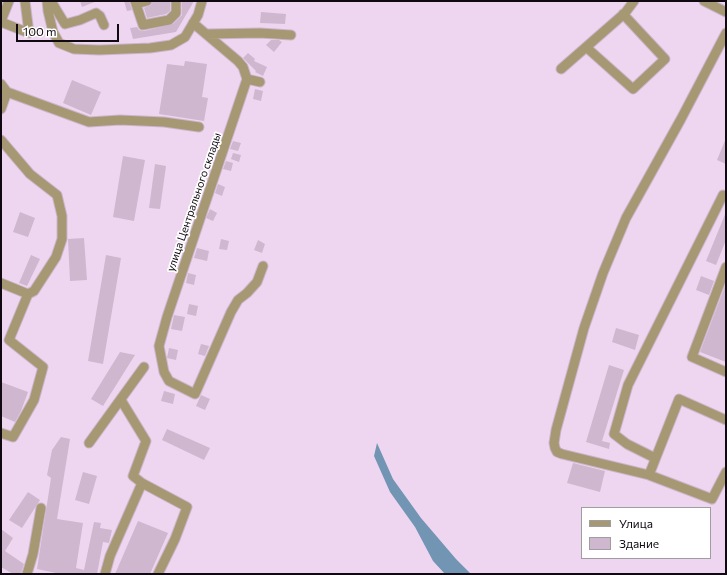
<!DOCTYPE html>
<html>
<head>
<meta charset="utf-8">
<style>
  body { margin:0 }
  #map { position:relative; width:727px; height:575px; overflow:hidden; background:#efd6f0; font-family:Commissioner,sans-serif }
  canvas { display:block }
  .frame { position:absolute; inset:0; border:2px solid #110912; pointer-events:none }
  .legend { position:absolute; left:581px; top:507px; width:130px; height:52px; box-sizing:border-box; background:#fff; border:1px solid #a09da0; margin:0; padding:5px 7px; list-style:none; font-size:12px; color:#110912 }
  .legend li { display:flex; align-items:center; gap:8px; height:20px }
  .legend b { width:20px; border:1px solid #a09da0 }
  .scale { position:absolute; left:16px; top:24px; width:103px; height:18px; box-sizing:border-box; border:2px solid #110912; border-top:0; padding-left:5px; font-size:12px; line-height:14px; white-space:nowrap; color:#110912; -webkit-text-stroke:3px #fff; paint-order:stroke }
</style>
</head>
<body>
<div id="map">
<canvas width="727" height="575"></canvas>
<div class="frame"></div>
<ul class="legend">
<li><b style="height:5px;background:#a59872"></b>Улица</li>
<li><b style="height:11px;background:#cfb7d0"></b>Здание</li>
</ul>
<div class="scale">100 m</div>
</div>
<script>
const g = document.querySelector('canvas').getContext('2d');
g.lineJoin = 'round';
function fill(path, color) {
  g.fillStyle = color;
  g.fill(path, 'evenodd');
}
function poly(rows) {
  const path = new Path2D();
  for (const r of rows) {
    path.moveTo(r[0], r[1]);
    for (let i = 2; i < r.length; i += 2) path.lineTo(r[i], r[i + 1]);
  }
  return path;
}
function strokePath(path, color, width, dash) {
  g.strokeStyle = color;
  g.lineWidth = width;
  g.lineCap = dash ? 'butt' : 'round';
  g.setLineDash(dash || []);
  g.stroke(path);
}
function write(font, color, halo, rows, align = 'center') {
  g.font = font + ' Commissioner,sans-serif';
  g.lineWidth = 3.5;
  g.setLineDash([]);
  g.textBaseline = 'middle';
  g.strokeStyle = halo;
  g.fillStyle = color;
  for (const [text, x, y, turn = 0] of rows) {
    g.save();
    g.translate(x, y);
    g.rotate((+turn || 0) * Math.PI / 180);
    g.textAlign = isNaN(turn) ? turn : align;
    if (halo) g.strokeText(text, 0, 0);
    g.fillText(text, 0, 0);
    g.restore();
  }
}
const water = poly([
  [377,443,393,479,421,518,456,559,471,574,445,574,433,561,415,527,390,492,374,456]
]);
const building = poly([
  [80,1,97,1,82,7],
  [124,1,129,1,132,10,127,11],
  [153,1,170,1,170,11,166,14,147,18,144,8,151,5],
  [182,1,194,1,176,32,133,39,130,28,137,27,139,30,144,31,173,24,182,15],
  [261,12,286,14,285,24,260,23],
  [271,40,279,40,282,42,274,52,266,45],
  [248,53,255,59,254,61,267,67,263,76,255,72,256,71,243,58],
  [185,61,207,64,202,97,208,98,204,121,159,114,167,64,184,66],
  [72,80,101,92,91,115,63,103],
  [255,89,263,91,261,101,253,99],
  [726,138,726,164,717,160],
  [233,141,241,143,238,151,230,149],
  [233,153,241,155,239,162,231,159],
  [123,156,145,160,134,221,113,217],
  [226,161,233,163,231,171,223,169],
  [155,164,166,166,160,209,149,208],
  [218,184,225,187,222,196,215,193],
  [210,209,217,213,213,221,206,218],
  [20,212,35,218,28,237,13,232],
  [726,212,726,240,716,265,706,261],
  [84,238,87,280,70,281,68,239],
  [221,239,229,241,227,250,219,249],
  [258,240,265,244,262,253,254,250],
  [197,248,209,251,207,261,194,258],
  [31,255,40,259,27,286,19,283],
  [106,255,121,258,103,364,88,361],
  [188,273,196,275,194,285,186,283],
  [701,276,714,281,709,295,696,290],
  [725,286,726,286,726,362,700,352],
  [189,304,198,306,196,316,187,314],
  [174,315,185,317,182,331,171,329],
  [616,328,639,335,635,350,612,342],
  [201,344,209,346,205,356,198,354],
  [169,348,178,350,176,360,167,358],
  [120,352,135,355,103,406,91,399],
  [609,365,624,370,602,441,610,443,609,449,586,442],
  [1,382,28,392,21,411,15,422,1,416],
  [164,391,175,394,173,404,161,401],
  [201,395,210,399,205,410,196,406],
  [167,429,210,448,204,460,162,440],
  [61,437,70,439,57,519,83,523,76,568,84,570,94,522,101,523,100,528,112,530,109,543,103,542,97,574,56,574,56,573,37,569,51,478,47,475,52,450],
  [573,463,605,471,600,492,567,483],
  [83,472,97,476,89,504,75,500],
  [28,492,40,500,22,528,9,520],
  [138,521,168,533,150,574,115,574],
  [1,529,13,538,5,551,24,564,21,574,13,574,1,567]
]);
const minor = poly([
  [47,1,48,11,53,32,59,43,74,49,99,50,150,48,171,45,185,37,198,15,202,1],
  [51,1,65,24,80,20,96,13,100,16,104,25],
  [135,1,136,4,147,1],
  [704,1,726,12],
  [136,4,143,25,169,20,176,13,176,1],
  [1,21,9,1],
  [1,22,29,33,25,1],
  [193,23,238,61,243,67,247,79,167,317,159,346,164,372,169,381,195,394,231,312,238,300,247,293,257,282,263,266],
  [726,33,681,119,626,218,603,273,584,328,556,430,554,443,555,448,557,452,562,454,649,475,712,499,726,472],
  [206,34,260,33,291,35],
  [586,47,633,89,665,59,623,14],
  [561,69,625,13,634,1],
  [247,79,260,82],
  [1,84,7,92],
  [1,109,7,92,89,122,120,120,164,122,199,127],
  [1,140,30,174,57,195,62,216,62,239,56,257,34,291,28,294,1,283],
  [726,267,692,357,726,372],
  [121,400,146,441,133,476,142,483,187,507,175,539,158,574],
  [1,433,13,437,34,400,43,367,9,340,28,294],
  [89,443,144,367],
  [655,458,627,444,614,434,628,385,723,195],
  [649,475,679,399,726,420],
  [27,574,33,554,41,508],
  [105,574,110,556,142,483]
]);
const streetNames = [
  ["улица Центрального склады",194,202,-71]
];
fill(water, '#7295b4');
fill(building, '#cfb7d0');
strokePath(minor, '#cbb5cc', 11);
strokePath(minor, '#a59872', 9);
write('11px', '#110912', '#fff', streetNames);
</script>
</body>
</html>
